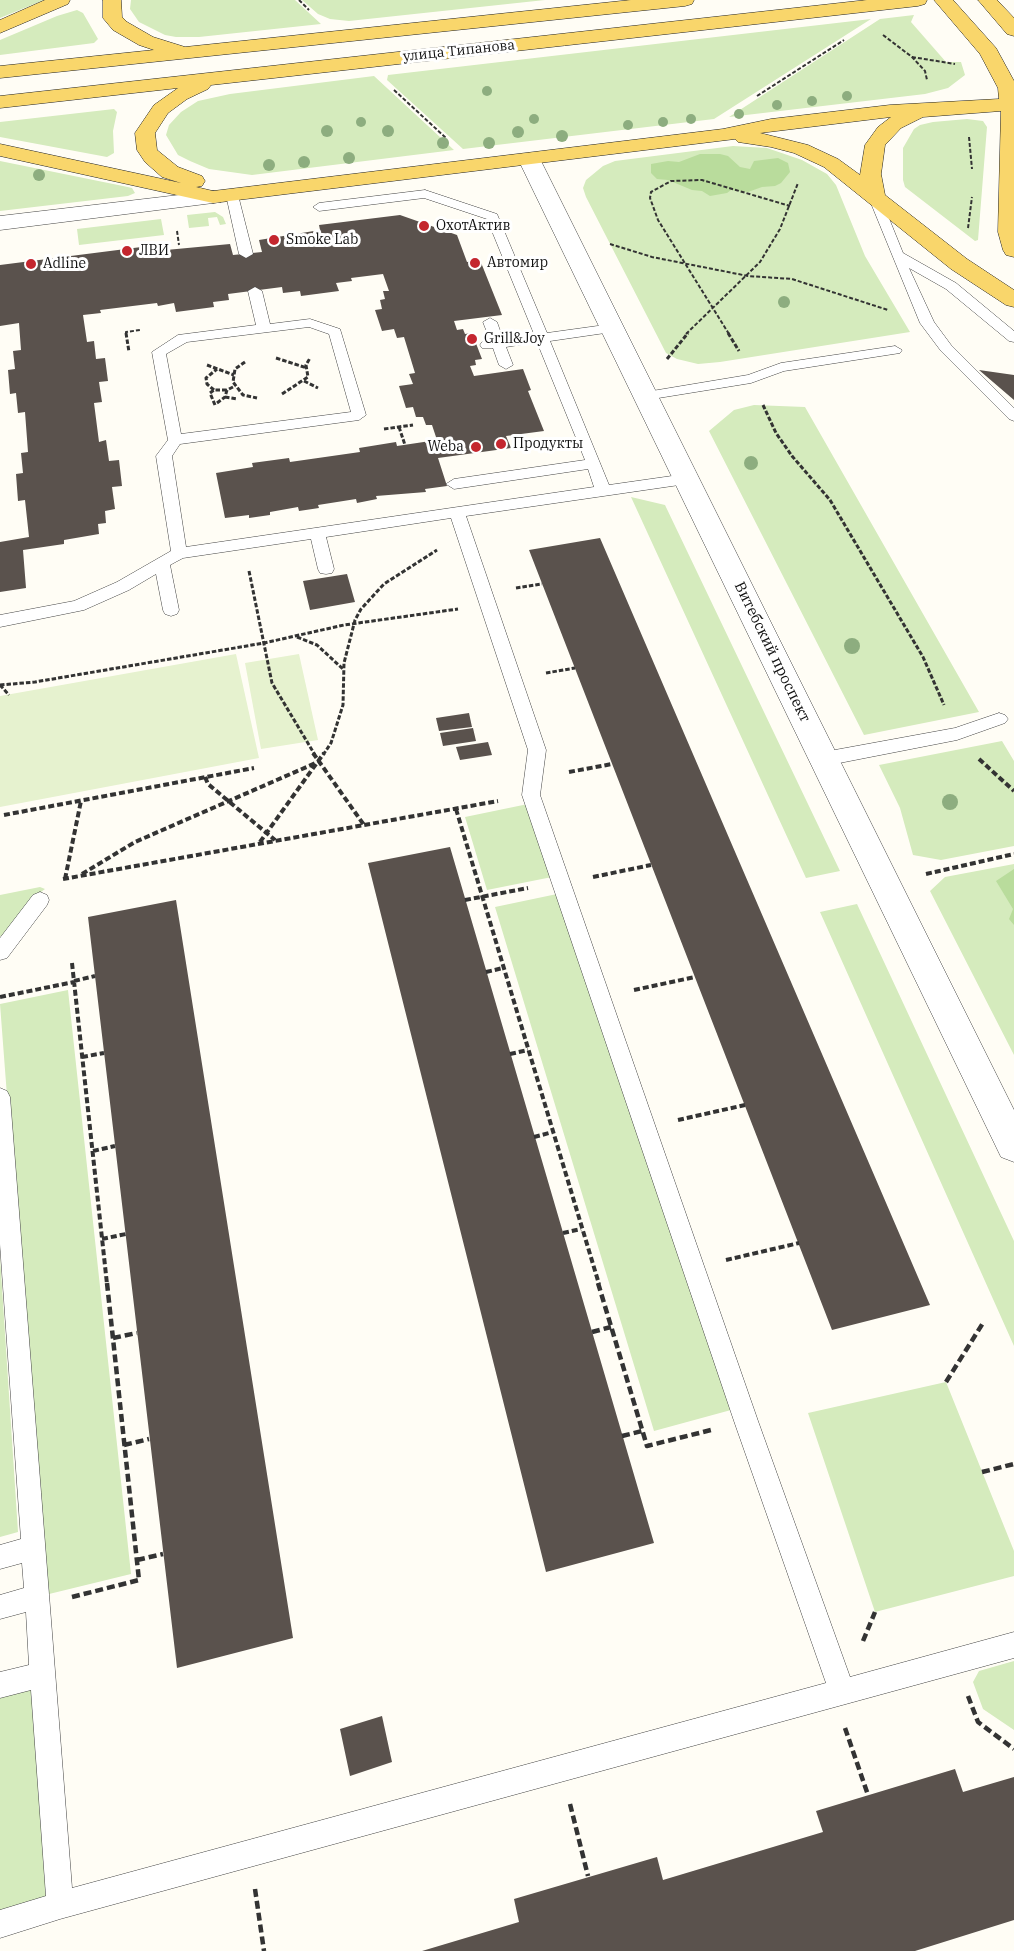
<!DOCTYPE html>
<html>
<head>
<meta charset="utf-8">
<style>
  body { margin:0 }
  canvas { display:block; background:#fffdf5 }
</style>
</head>
<body>
<canvas width="1014" height="1951"></canvas>
<script>
const g = document.querySelector('canvas').getContext('2d');
g.lineJoin = 'round';
function fill(path, color) {
  g.fillStyle = color;
  g.fill(path, 'evenodd');
}
function poly(rows) {
  const path = new Path2D();
  for (const r of rows) {
    path.moveTo(r[0], r[1]);
    for (let i = 2; i < r.length; i += 2) path.lineTo(r[i], r[i + 1]);
  }
  return path;
}
function strokePath(path, color, width, dash) {
  g.strokeStyle = color;
  g.lineWidth = width;
  g.lineCap = dash ? 'butt' : 'round';
  g.setLineDash(dash || []);
  g.stroke(path);
}
function write(font, color, halo, rows, align = 'center') {
  g.font = font + ' "IBM Plex Serif",serif';
  g.lineWidth = 6;
  g.setLineDash([]);
  g.textBaseline = 'middle';
  g.strokeStyle = halo;
  g.fillStyle = color;
  for (const [text, x, y, turn = 0] of rows) {
    g.save();
    g.translate(x, y);
    g.rotate((+turn || 0) * Math.PI / 180);
    g.textAlign = isNaN(turn) ? turn : align;
    if (halo) g.strokeText(text, 0, 0);
    g.fillText(text, 0, 0);
    g.restore();
  }
}
const green = poly([
  [0,0,44,0,0,18],
  [131,0,295,0,321,24,199,37,176,37,165,35,139,22,130,9],
  [302,0,545,0,349,21,330,19,318,14],
  [77,10,83,13,98,39,94,43,0,55,0,40,57,16],
  [914,15,911,22,946,62,961,62,965,75,948,88,925,94,729,117,880,19],
  [871,19,714,119,463,149,387,80,388,75],
  [374,76,454,150,252,175,209,169,190,161,178,155,166,135,169,125,181,112,198,101,230,94],
  [114,109,117,112,113,131,114,153,107,157,0,137,0,122],
  [967,119,983,121,987,127,978,240,975,241,905,187,903,180,903,148,914,129,920,125,933,122],
  [733,146,767,148,802,160,827,174,836,185,865,256,910,332,720,362,698,364,677,359,666,353,586,197,583,188,586,180,603,166,615,161],
  [0,161,123,186,132,188,135,193,128,196,0,211],
  [215,212,223,217,226,224,220,225,217,217,208,218,209,226,189,228,187,215],
  [161,219,164,235,79,245,77,229],
  [754,405,805,407,979,712,864,735,709,431,734,410],
  [631,497,665,505,840,871,806,878],
  [1002,741,1014,761,1014,846,941,860,913,855,900,808,879,765],
  [528,804,552,877,487,890,465,817],
  [1014,864,1014,1055,930,891,945,877],
  [40,887,45,889,33,898,8,935,0,936,0,895],
  [557,894,731,1410,654,1431,495,907],
  [857,904,1014,1241,1014,1346,820,912],
  [68,990,131,1574,45,1595,0,1004],
  [0,1257,18,1532,0,1537],
  [946,1382,1014,1551,1014,1576,875,1612,808,1413],
  [1014,1661,1014,1730,983,1709,973,1682,979,1671],
  [33,1689,46,1899,0,1913,0,1697]
]);
const forest = poly([
  [700,154,720,154,728,156,740,167,750,169,754,161,778,158,788,163,790,172,781,183,775,186,762,187,748,192,731,190,727,193,710,196,702,191,692,190,668,180,657,179,651,173,651,164,668,161,679,162],
  [1014,869,1014,925,1009,919,1013,909,996,881]
]);
const pitch = poly([
  [236,654,259,758,0,807,0,696],
  [299,654,318,740,261,749,245,663]
]);
const building = poly([
  [400,215,457,235,467,262,480,260,502,315,454,321,457,330,463,329,465,334,472,333,482,359,475,360,476,365,470,366,474,376,523,369,531,390,528,391,544,431,506,436,511,448,438,458,447,486,425,489,426,492,376,496,377,499,357,503,356,499,318,505,319,508,299,511,298,507,270,512,270,515,249,518,249,515,225,518,216,473,253,467,252,463,289,458,290,462,360,452,359,448,396,442,397,446,437,440,432,425,426,425,423,417,416,417,413,407,406,408,399,386,413,384,409,374,415,373,404,337,397,338,394,329,382,331,375,310,382,309,380,300,385,299,383,291,389,291,383,274,351,278,352,281,336,283,339,291,301,296,300,291,283,293,282,287,228,294,229,300,213,302,214,307,176,312,174,303,158,306,157,303,100,310,101,313,83,315,87,342,94,341,96,359,105,358,108,381,99,382,102,402,94,403,99,442,106,440,109,461,119,460,122,486,112,487,115,509,105,511,106,523,98,524,99,534,64,540,64,544,23,550,26,588,0,592,0,542,29,537,25,500,18,501,16,474,23,473,21,453,28,452,25,412,18,413,16,393,10,394,8,370,15,369,13,351,21,350,19,323,0,326,0,265,165,244,166,250,230,244,233,255,262,252,259,240,320,230,319,225],
  [979,370,1014,375,1014,400],
  [600,538,930,1305,832,1330,529,550],
  [347,574,355,602,310,610,303,581],
  [469,713,472,727,439,731,436,718],
  [473,728,476,741,443,746,440,733],
  [488,742,492,755,460,760,456,747],
  [450,847,654,1543,546,1572,368,863],
  [176,900,293,1638,177,1668,88,917],
  [382,1716,392,1762,350,1776,340,1729],
  [955,1769,963,1792,1014,1777,1014,1920,915,1951,422,1951,519,1922,514,1899,657,1857,663,1880,823,1832,816,1811]
]);
const pathFar3 = poly([
  [299,0,309,10],
  [883,35,912,57,925,71,927,80],
  [912,57,955,64],
  [394,90,446,138],
  [757,96,844,40],
  [969,137,972,169],
  [968,228,972,197],
  [177,231,179,245],
  [610,244,652,257,748,276,792,279,888,310],
  [126,334,126,332,140,330],
  [686,334,760,262,780,229,798,183],
  [729,334,658,220,650,198,651,192,671,181,702,180,790,206]
]);
const pathFar2 = poly([
  [126,333,129,352],
  [728,333,739,351],
  [276,358,307,368],
  [667,359,688,333],
  [245,362,235,369,233,382,243,395,257,398],
  [207,365,234,375],
  [304,381,318,388],
  [214,390,207,384,206,378,217,369],
  [282,394,308,377,306,365,310,358],
  [225,397,237,399],
  [217,403,225,397,227,390,235,386],
  [215,405,210,393,214,390,227,390],
  [763,405,776,433,792,456,830,500,923,657,944,705],
  [399,427,405,445],
  [384,429,413,425],
  [249,571,272,683,315,755],
  [516,588,542,584],
  [297,637,317,645,344,670],
  [546,673,575,668],
  [0,685,35,682,264,643,344,625,458,609],
  [0,685,9,695],
  [323,755,331,743,343,705,344,663,355,620,361,609,384,584,437,550]
]);
const pathFar1 = poly([
  [313,753,364,825],
  [979,759,1014,791],
  [569,772,612,764],
  [205,777,208,784,275,840],
  [456,809,599,1284],
  [4,815,254,768],
  [260,842,324,753],
  [82,874,135,842,318,762],
  [926,874,1014,854],
  [593,877,651,865],
  [63,879,498,801],
  [65,879,81,801],
  [465,900,528,888],
  [72,963,107,1284],
  [486,972,503,968],
  [74,981,95,976],
  [634,990,695,977],
  [0,997,74,982],
  [510,1054,528,1050],
  [82,1057,104,1053],
  [678,1120,745,1105],
  [534,1137,553,1132],
  [93,1151,115,1146],
  [563,1233,581,1229],
  [102,1239,126,1234],
  [726,1260,799,1243]
]);
const path = poly([
  [598,1283,647,1446,711,1430],
  [592,1332,611,1327],
  [113,1338,137,1333],
  [946,1382,983,1323],
  [622,1436,642,1431],
  [124,1445,149,1439],
  [982,1472,1014,1464],
  [137,1560,163,1554],
  [72,1597,139,1580,107,1283],
  [863,1641,875,1612],
  [968,1696,978,1722,1014,1749],
  [845,1728,868,1795],
  [570,1804,588,1876],
  [255,1889,264,1951]
]);
const service = poly([
  [425,190,497,214,547,333,612,324,619,328,612,332,550,341,609,485,686,474,694,479,686,484,466,516,546,750,540,795,758,1421,850,1677,1014,1632,1014,1658,60,1919,0,1938,0,1910,46,1896,31,1690,0,1698,0,1672,29,1665,26,1612,0,1619,0,1595,24,1588,22,1563,0,1569,0,1545,21,1539,0,1244,0,1088,7,1091,10,1097,72,1888,826,1683,734,1421,522,795,528,750,451,518,326,537,334,569,332,573,326,574,320,573,318,569,311,539,183,558,170,565,179,610,177,614,171,616,165,614,163,610,156,574,129,590,84,610,0,627,0,615,74,601,117,582,171,551,156,456,168,440,152,352,178,335,256,325,248,291,255,287,262,291,270,324,310,319,340,329,366,415,359,420,180,444,172,456,186,547,594,487,588,469,454,489,446,484,454,479,585,460,537,342,506,347,513,365,506,369,499,365,493,348,482,348,480,345,482,342,490,340,483,322,490,318,497,322,503,339,534,334,487,219,424,198,319,211,313,207,319,203,425,190],
  [309,327,329,334,351,412,181,434,166,354,187,342,309,327],
  [232,191,238,195,253,254,246,258,239,254,226,195,232,191],
  [874,192,880,196,903,253,956,283,1014,331,1014,342,1009,341,946,289,909,268,934,322,951,345,1014,408,1014,421,1009,419,941,351,920,323,868,196,874,192],
  [895,346,902,350,900,353,784,371,751,383,646,400,639,396,646,392,748,375,781,363,895,346],
  [999,713,1005,715,1008,719,1005,723,957,740,824,766,818,764,815,759,818,754,824,752,955,728,999,713],
  [40,892,47,895,49,900,47,905,7,958,0,960,0,938,33,895,40,892]
]);
const minor = poly([
  [529,153,536,155,540,159,1014,1110,1014,1162,1001,1157,518,159,522,155,529,153],
  [213,191,221,192,224,197,221,202,0,230,0,216,213,191]
]);
const primary = poly([
  [45,0,70,0,68,4,0,33,0,20,45,0],
  [103,0,121,0,122,17,127,22,153,37,185,47,631,0,694,0,692,4,685,6,0,78,0,66,154,50,139,45,113,30,103,18,103,0],
  [867,0,927,0,925,4,918,6,211,85,208,89,187,99,168,113,155,133,157,150,178,167,202,176,205,181,202,186,196,187,213,191,723,129,771,119,890,105,999,99,998,88,980,54,934,0,953,0,996,48,1014,81,1014,257,1006,255,1003,250,998,232,1001,111,923,117,901,128,885,145,881,174,885,195,967,259,1014,290,1014,307,1006,305,951,269,824,167,794,153,771,147,738,142,735,139,213,203,0,156,0,144,181,183,162,177,145,162,137,150,135,133,154,105,178,88,0,108,0,96,867,0],
  [891,117,878,127,865,145,860,175,838,159,808,145,760,133,891,117],
  [978,0,997,0,1014,18,1014,36,1007,34,978,0]
]);
const trees = [
  [487,91,5],
  [847,96,5],
  [812,101,5],
  [777,105,5],
  [739,114,5],
  [534,119,5],
  [691,119,5],
  [361,122,5],
  [663,122,5],
  [628,125,5],
  [327,131,6],
  [388,131,6],
  [518,132,6],
  [562,136,6],
  [443,143,6],
  [489,143,6],
  [349,158,6],
  [304,162,6],
  [269,165,6],
  [39,175,6],
  [784,302,6],
  [751,463,7],
  [852,646,8],
  [950,802,8]
];
const markers = [
  [424,226,6,"#c4262e"],
  [274,240,6,"#c4262e"],
  [127,251,6,"#c4262e"],
  [475,263,6,"#c4262e"],
  [31,264,6,"#c4262e"],
  [472,339,6,"#c4262e"],
  [501,444,6,"#c4262e"],
  [476,447,6,"#c4262e"]
];
const farStreetnames = [
  ["улица Типанова",459,51,-6]
];
const farPoinames = [
  ["ОхотАктив",436,226],
  ["Smoke Lab",286,240],
  ["ЛВИ",139,251],
  ["Автомир",487,263],
  ["Adline",43,264],
  ["Grill&Joy",484,339],
  ["Продукты",513,444],
  ["Weba",464,447,"right"]
];
const streetNames = [
  ["Витебский проспект",772,652,64]
];
fill(green, '#d5ebbd');
fill(forest, '#b9dc9c');
fill(pitch, '#e6f2cf');
fill(building, '#5a524d');
strokePath(service, '#444', 1);
strokePath(minor, '#444', 1);
strokePath(primary, '#222', 1);
strokePath(pathFar3, '#333', 2, [4, 2]);
strokePath(pathFar2, '#333', 3, [4.5, 2]);
strokePath(pathFar1, '#333', 4, [6, 3]);
strokePath(path, '#333', 4.5, [8, 4]);
fill(service, '#fff');
fill(minor, '#fff');
fill(primary, '#f9d66b');
g.fillStyle = '#8dad7f';
for (const [x, y, r] of trees) {
  g.beginPath();
  g.arc(x, y, r, 0, 2 * Math.PI);
  g.fill();
}
for (const [x, y, r, color] of markers) {
  const dot = new Path2D();
  dot.arc(x, y, r, 0, 2 * Math.PI);
  g.fillStyle = color;
  g.fill(dot);
  strokePath(dot, '#fff', 2);
}
write('14px', '#111', '#fff', farStreetnames);
write('14px', '#111', '#fff', farPoinames, 'left');
write('15px', '#111', '#fff', streetNames);
</script>
</body>
</html>
